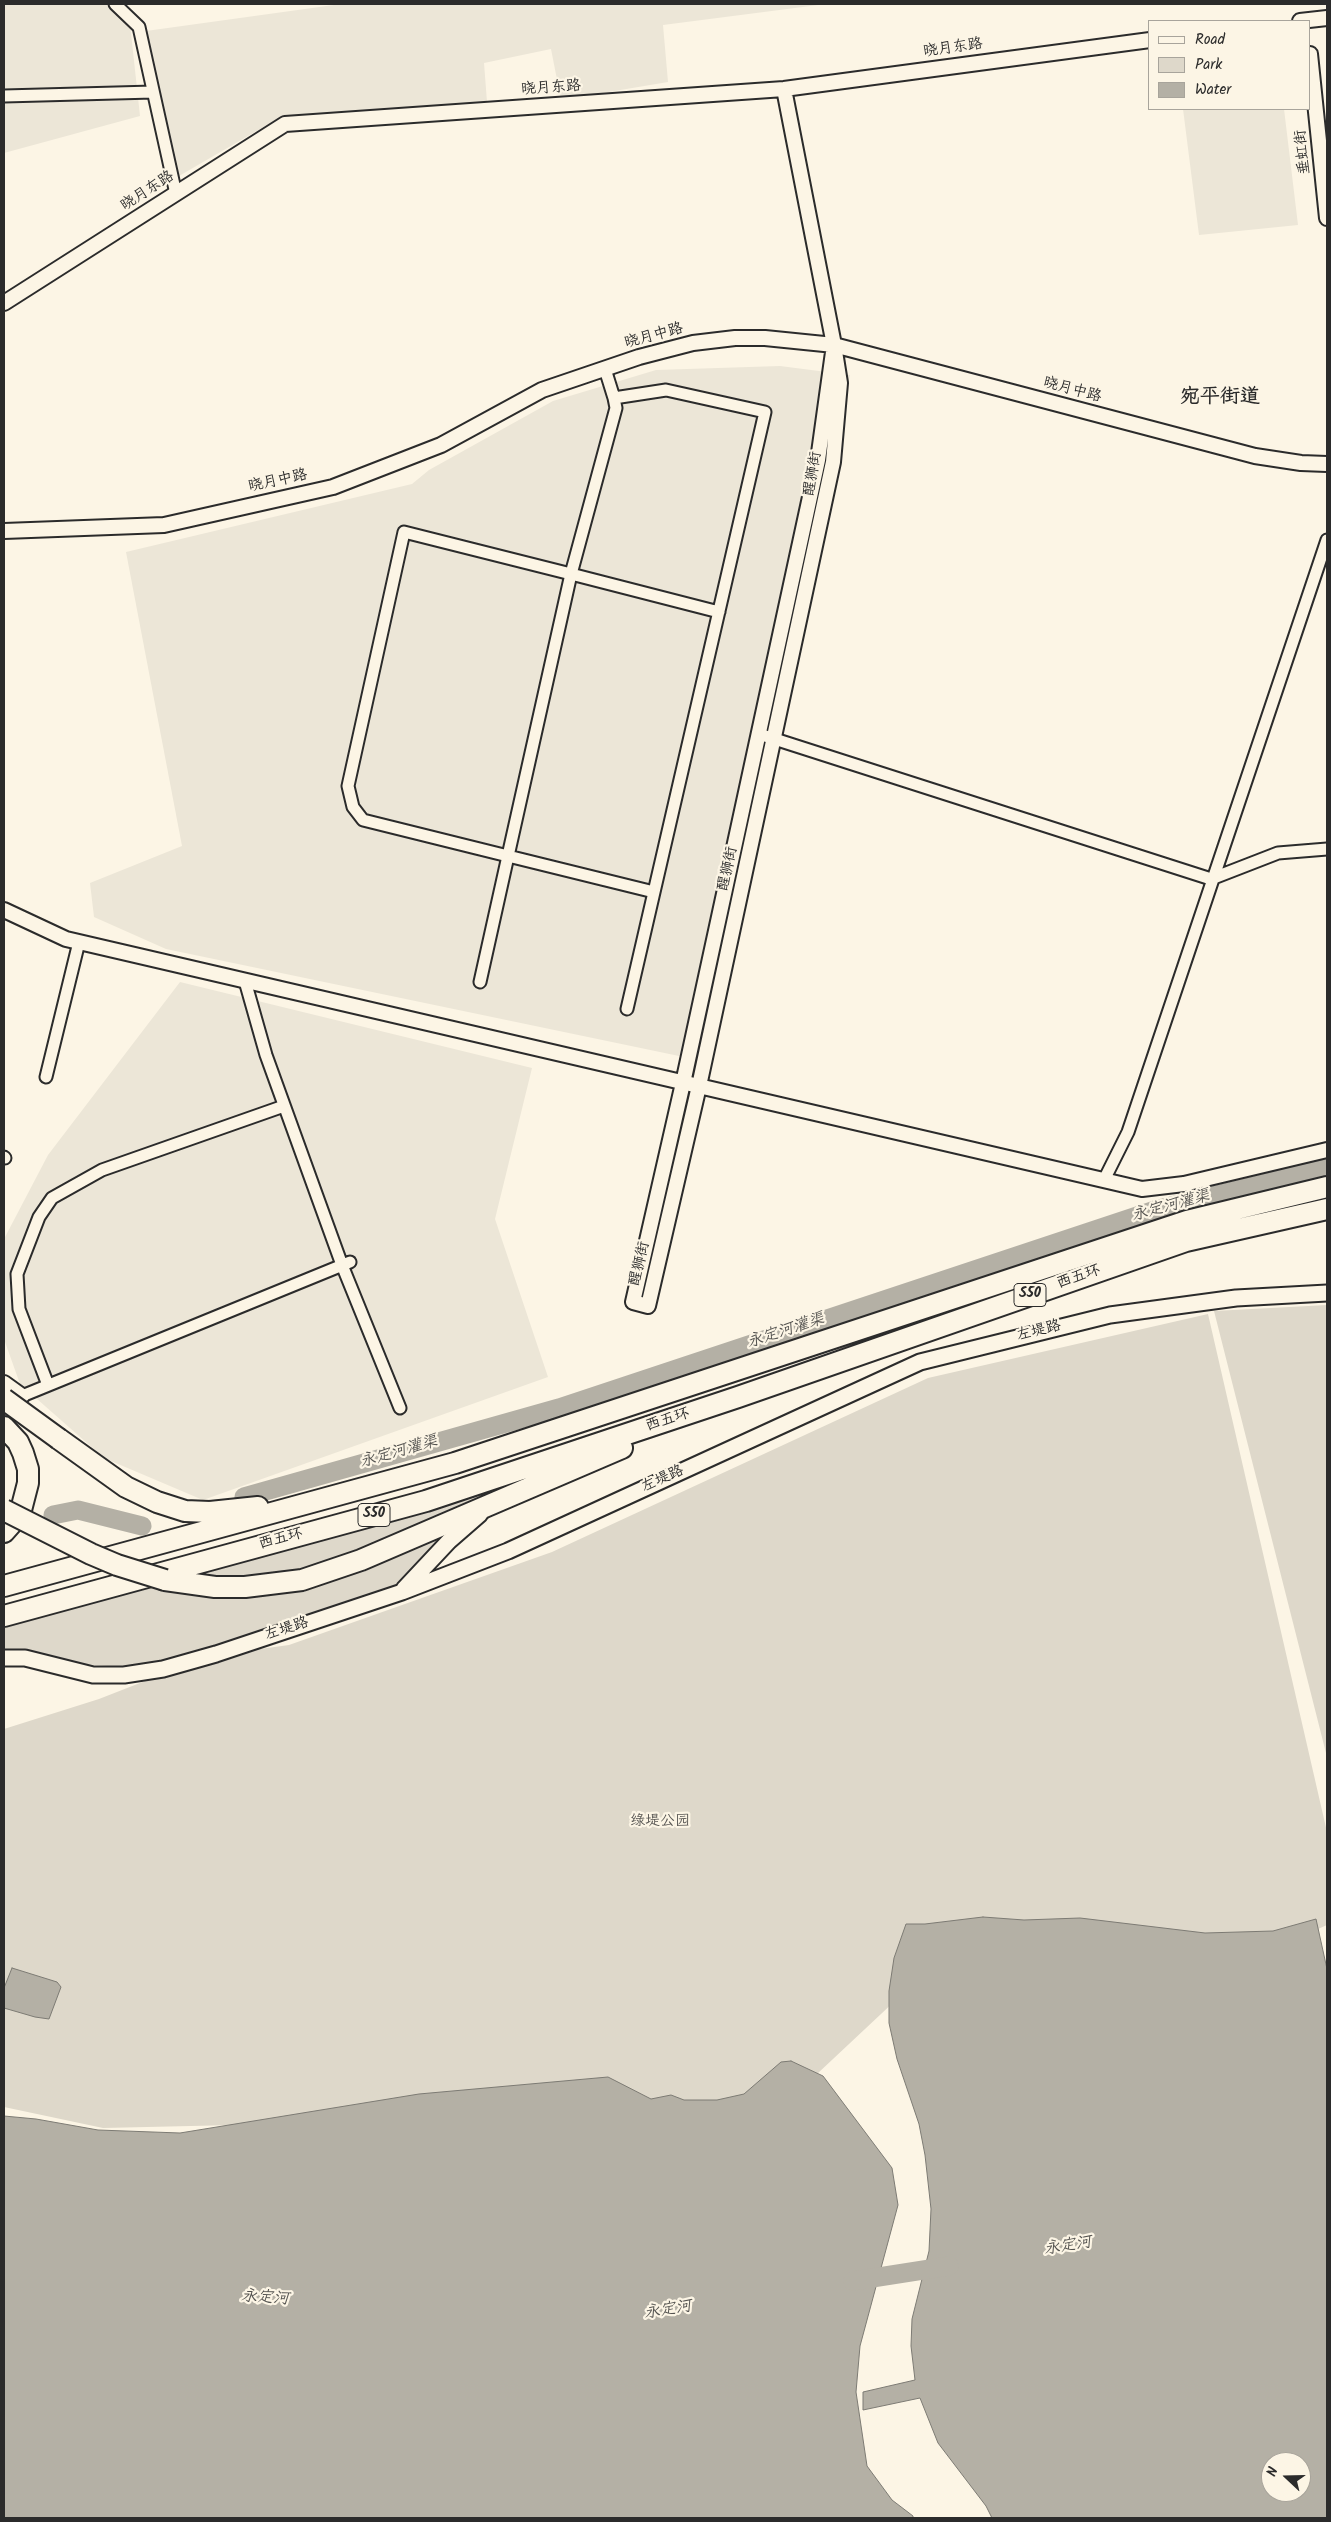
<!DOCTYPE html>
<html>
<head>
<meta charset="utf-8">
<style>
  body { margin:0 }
  #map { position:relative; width:1331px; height:2522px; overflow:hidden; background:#fcf5e5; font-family:Kalam,sans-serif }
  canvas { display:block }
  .frame { position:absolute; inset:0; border:5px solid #2b2b2b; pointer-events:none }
  .legend { position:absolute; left:1148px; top:20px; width:162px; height:90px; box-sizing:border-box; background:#fcf5e5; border:1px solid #a8a49b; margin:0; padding:6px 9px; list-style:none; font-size:15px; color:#2b2b2b }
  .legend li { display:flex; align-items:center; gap:10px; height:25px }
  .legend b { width:25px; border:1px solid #a8a49b }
  .north { position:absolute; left:1261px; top:2452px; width:50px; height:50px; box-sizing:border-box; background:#fcf5e5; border:1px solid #a8a49b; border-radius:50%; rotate:291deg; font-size:14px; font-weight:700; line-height:20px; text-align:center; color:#2b2b2b }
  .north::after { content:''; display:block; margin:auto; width:18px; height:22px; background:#2b2b2b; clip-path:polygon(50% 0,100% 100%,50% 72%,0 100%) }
</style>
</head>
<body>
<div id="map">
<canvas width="1331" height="2522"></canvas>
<div class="frame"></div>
<ul class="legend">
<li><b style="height:6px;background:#fcf5e5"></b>Road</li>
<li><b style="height:14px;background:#ded8ca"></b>Park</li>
<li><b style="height:14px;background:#b4b0a5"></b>Water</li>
</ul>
<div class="north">N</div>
</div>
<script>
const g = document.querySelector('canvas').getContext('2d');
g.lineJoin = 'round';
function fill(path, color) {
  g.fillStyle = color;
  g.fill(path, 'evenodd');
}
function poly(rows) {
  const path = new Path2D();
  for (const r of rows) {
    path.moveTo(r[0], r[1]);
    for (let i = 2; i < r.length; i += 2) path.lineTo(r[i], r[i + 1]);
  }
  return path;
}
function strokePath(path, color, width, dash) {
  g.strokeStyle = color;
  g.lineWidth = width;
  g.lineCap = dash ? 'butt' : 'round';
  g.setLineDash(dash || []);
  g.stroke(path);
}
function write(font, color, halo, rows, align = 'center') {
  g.font = font + ' Kalam,"LXGW WenKai TC",sans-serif';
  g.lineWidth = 4.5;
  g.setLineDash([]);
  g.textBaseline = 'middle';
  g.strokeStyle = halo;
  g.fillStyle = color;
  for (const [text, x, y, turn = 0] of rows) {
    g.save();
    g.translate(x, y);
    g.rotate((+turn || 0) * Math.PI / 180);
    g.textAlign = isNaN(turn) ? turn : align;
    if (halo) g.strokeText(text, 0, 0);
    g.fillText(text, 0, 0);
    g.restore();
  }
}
const built = poly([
  [4,4,107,4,130,24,140,116,4,153],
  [341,4,826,4,663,25,668,82,561,100,551,49,484,63,487,102,279,118,179,176,146,31],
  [1183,109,1284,109,1298,225,1199,235],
  [780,366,850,375,703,1061,166,949,94,917,90,883,182,846,126,552,412,484,429,470,553,401,656,370],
  [180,982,532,1068,495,1219,548,1377,203,1500,104,1458,20,1384,4,1339,4,1239,48,1155]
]);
const green = poly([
  [1327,1305,1327,1757,1214,1311],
  [1208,1314,1327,1832,1327,1925,1223,1971,945,1954,801,2089,637,2125,455,2120,103,2128,4,2107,4,1729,99,1699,209,1656,289,1645,552,1552,928,1378],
  [484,1491,446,1536,394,1588,223,1648,155,1665,121,1667,81,1664,23,1651,4,1652,4,1626,129,1593]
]);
const water = poly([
  [983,1917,1024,1920,1080,1918,1205,1933,1273,1931,1316,1919,1327,1969,1327,2518,992,2518,986,2506,938,2443,920,2398,863,2410,863,2392,915,2380,911,2346,912,2319,929,2251,931,2209,925,2155,919,2124,897,2059,889,2023,889,1991,894,1958,906,1924,925,1924,983,1917],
  [1271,2462,1301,2462,1301,2492,1271,2492,1271,2462],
  [12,1968,57,1982,61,1987,49,2019,35,2017,4,2008,4,1988,12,1968],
  [791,2061,823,2076,892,2168,898,2205,860,2346,856,2392,867,2466,892,2500,913,2516,913,2518,4,2518,4,2116,36,2119,98,2130,180,2133,419,2094,608,2077,651,2099,671,2095,684,2100,717,2100,744,2094,781,2062,791,2061]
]);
const river = poly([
  [244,1497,559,1408,1155,1210,1327,1168],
  [53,1515,78,1510,142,1526],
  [853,2281,949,2266]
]);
const minor = poly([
  [115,4,139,27,176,194],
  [4,96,153,92],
  [605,369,614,398,666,390,765,412,627,1009],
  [614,398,616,408,571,574,719,612],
  [759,734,1211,879,1278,853,1327,849],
  [245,981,266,1055,317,1196,342,1265,400,1408],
  [480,982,508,856,571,574,404,532,348,786,353,807,363,820,508,856,654,892],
  [46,1077,79,942],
  [4,1157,5,1158],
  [1104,1180,1128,1132,1327,540],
  [48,1385,19,1309,17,1274,39,1217,52,1198,102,1170,284,1106],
  [22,1396,350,1262]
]);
const tertiary = poly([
  [1300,21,1327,18],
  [1310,54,1327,218],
  [784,89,834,345,840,383,833,462,699,1086,648,1306,633,1302,683,1083,818,460,834,345],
  [4,303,285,124,784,89,1150,40],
  [4,531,164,525,333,487,441,445,542,390,639,357,693,343,735,338,765,338,834,345,1255,456,1301,463,1327,464],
  [4,910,66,939,1142,1189,1184,1184,1327,1150],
  [4,1383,22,1396]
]);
const secondary = poly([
  [404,1589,449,1541,480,1514],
  [4,1658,25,1658,93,1675,124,1675,163,1669,216,1654,402,1592,508,1551,920,1362,1110,1315,1236,1298,1327,1293]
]);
const motorway = poly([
  [4,1427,18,1442,23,1453,28,1469,28,1483,20,1514,4,1532],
  [59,1439,126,1487,157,1502,185,1511,210,1512,258,1507],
  [165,1580,215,1587,245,1587,302,1580,361,1560,622,1448],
  [4,1586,455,1463,1187,1221,1327,1187],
  [4,1616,426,1501,738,1397,1186,1241,1327,1209]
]);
const motorwayBridge = poly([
  [4,1399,59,1439],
  [4,1510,91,1554,117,1565,165,1580]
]);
const shields = [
  [1030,1295,32],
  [374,1515,32]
];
const shieldNames = [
  ["S50",1030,1295],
  ["S50",374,1515]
];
const streetNames = [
  ["晓月东路",953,49,-8],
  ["晓月东路",551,89,-4],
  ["垂虹街",1304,152,-96],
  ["晓月东路",148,192,-33],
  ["晓月中路",654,337,-15],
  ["晓月中路",1072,391,15],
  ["醒狮街",814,474,-81],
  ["晓月中路",278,482,-12],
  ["醒狮街",729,869,-78],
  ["醒狮街",641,1264,-77],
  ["西五环",1079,1278,-19],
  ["左堤路",1039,1332,-14],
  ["西五环",668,1421,-18],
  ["左堤路",663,1480,-24],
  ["西五环",281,1540,-15],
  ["左堤路",287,1630,-18]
];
const parkNames = [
  ["绿堤公园",660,1822]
];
const waterNames = [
  ["永定河灌渠",1171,1207,-15],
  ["永定河灌渠",786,1332,-18],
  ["永定河灌渠",399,1453,-16],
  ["永定河",1068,2247,-9],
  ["永定河",265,2299,4],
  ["永定河",668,2311,-9]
];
const districtNames = [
  ["宛平街道",1220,399]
];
fill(built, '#ece6d7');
fill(green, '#ded8ca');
fill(water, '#b4b0a5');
strokePath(water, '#7d7b74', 1);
strokePath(river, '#b4b0a5', 19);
strokePath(minor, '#2b2b2b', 15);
strokePath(tertiary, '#2b2b2b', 18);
strokePath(secondary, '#2b2b2b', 19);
strokePath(motorway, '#2b2b2b', 24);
strokePath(minor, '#fcf5e5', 11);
strokePath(tertiary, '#fcf5e5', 14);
strokePath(secondary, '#fcf5e5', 15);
strokePath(motorway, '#fcf5e5', 20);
strokePath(motorwayBridge, '#2b2b2b', 24, []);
strokePath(motorwayBridge, '#fcf5e5', 20);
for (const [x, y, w] of shields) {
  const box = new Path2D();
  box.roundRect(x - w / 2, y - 11.5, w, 23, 4);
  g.fillStyle = '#fcf5e5';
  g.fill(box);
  strokePath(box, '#2b2b2b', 1);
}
write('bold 14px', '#2b2b2b', null, shieldNames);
write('15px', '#2b2b2b', '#fcf5e5', streetNames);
write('15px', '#585653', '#fcf5e5', parkNames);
write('italic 16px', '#545350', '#fcf5e5', waterNames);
write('bold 20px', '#2b2b2b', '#fcf5e5', districtNames);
</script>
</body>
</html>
